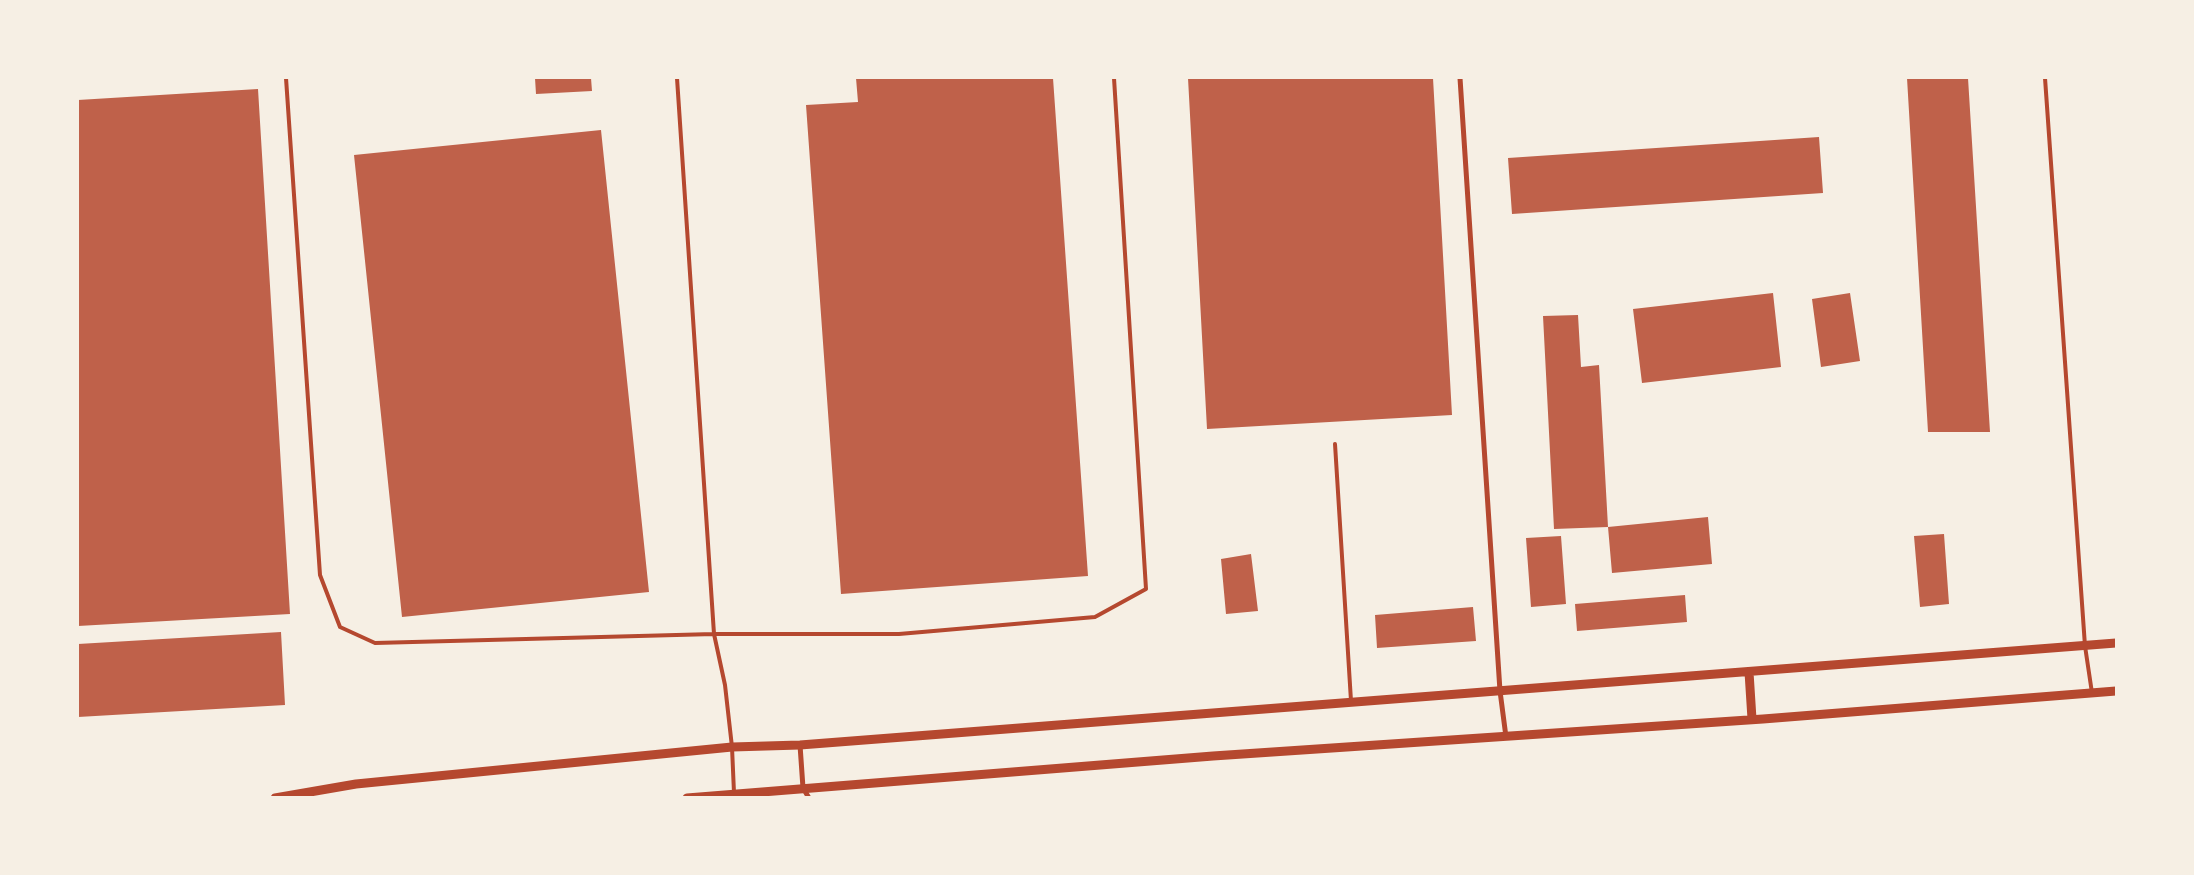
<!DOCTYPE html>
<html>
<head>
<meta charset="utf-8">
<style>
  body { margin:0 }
  #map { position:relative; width:2194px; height:875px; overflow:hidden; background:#f6efe4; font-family:Montserrat,sans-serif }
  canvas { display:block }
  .frame { position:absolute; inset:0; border:79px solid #f6efe4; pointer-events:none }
</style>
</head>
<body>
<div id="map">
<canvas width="2194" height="875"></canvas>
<div class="frame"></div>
</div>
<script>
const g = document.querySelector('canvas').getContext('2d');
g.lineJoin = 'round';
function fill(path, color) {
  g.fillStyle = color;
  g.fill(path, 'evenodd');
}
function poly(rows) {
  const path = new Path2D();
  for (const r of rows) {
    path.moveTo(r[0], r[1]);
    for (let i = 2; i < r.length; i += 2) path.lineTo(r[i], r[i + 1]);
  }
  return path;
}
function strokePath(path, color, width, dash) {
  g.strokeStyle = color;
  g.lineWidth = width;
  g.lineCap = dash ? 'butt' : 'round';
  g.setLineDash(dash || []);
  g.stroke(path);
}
const building = poly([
  [535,78,591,78,592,91,536,94],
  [856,78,1053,78,1088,576,841,594,806,105,858,102],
  [1188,78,1433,78,1452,415,1207,429],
  [1907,78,1968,78,1990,432,1928,432],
  [258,89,290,614,78,626,78,100],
  [601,130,649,592,402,617,354,155],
  [1819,137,1823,193,1512,214,1508,158],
  [1773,293,1781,367,1642,383,1633,309],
  [1850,293,1860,361,1821,367,1812,299],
  [1578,315,1581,367,1599,365,1608,527,1554,529,1543,316],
  [1708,517,1712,564,1612,573,1608,527],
  [1944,534,1949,604,1920,607,1914,536],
  [1561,536,1566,604,1531,607,1526,538],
  [1251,554,1258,611,1226,614,1221,559],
  [1685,595,1687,622,1577,631,1575,604],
  [1473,607,1476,641,1377,648,1375,615],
  [281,632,285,705,78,717,78,644]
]);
const service = poly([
  [286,78,320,575,340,627,375,643,714,634,899,634,1095,617,1146,589,1114,78],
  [677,78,714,634,725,685,732,747,734,793],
  [2045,78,2085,646,2092,693],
  [1335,444,1351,701]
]);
const minor = poly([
  [1460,78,1500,691,1506,737],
  [800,745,803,788,809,798]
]);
const tertiary = poly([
  [1749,672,1752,719],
  [275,798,356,784,732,747,800,745,2116,643],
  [687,798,1213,756,1763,719,2116,691]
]);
fill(building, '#bf614a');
strokePath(service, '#b5482f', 4);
strokePath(minor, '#b5482f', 5);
strokePath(tertiary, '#b5482f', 9);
</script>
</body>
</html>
